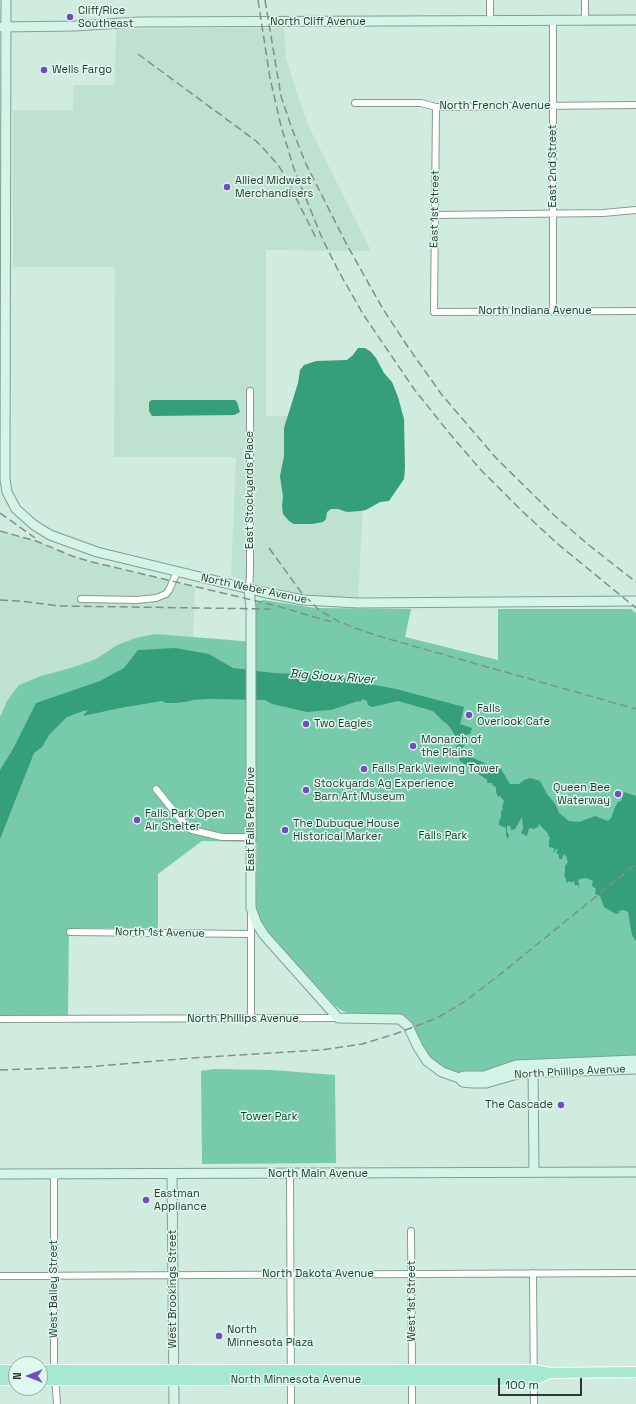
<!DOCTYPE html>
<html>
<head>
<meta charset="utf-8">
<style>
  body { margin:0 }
  #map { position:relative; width:636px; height:1404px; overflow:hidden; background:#d0ecdf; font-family:"Space Grotesk",sans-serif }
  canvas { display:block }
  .north { position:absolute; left:8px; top:1356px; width:40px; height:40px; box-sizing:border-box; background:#ddf9ed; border:1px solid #97aba2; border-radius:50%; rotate:270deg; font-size:11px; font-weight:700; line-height:16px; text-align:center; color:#2d3732 }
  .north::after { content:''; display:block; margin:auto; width:14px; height:18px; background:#754bc4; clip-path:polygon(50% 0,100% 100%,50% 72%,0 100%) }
  .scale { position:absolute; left:498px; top:1378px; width:84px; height:18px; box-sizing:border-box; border:2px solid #2d3732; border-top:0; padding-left:5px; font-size:12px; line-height:14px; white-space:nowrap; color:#2d3732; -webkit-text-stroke:3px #ddf9ed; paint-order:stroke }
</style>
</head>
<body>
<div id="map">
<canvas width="636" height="1404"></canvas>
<div class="north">N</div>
<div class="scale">100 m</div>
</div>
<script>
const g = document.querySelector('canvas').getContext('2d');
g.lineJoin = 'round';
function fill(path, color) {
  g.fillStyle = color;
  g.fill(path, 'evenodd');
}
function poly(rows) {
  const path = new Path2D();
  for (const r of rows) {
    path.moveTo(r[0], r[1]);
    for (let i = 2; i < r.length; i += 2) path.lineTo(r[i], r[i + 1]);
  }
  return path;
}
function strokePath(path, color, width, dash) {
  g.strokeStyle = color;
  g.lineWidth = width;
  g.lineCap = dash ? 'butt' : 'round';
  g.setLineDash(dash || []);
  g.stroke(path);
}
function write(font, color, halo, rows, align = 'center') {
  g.font = font + ' "Space Grotesk",sans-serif';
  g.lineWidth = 3;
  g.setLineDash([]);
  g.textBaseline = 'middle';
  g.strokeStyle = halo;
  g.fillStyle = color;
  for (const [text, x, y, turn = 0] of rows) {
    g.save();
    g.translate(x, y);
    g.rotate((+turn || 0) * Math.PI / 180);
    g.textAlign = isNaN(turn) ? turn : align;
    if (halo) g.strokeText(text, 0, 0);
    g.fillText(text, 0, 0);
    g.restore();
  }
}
const built = poly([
  [284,28,286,57,295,88,309,127,371,251,266,250,266,416,291,416,365,463,358,601,299,596,266,588,231,576,236,457,114,457,115,267,13,267,13,110,73,110,73,85,115,85,116,29],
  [0,531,36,541,72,556,92,562,195,587,193,637,155,634,117,645,96,659,74,667,7,701,0,717]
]);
const green = poly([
  [263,600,315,608,411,609,405,637,498,660,498,609,631,609,636,613,636,1057,488,1072,460,1073,440,1066,430,1057,418,1039,411,1021,403,1015,355,1014,347,1013,339,1009,334,1005,263,927,256,911,257,842,202,841,158,874,158,928,69,928,68,1016,0,1015,0,717,7,701,19,685,41,676,74,667,96,659,117,645,136,638,155,634,255,642,255,603],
  [214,1069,273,1070,335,1075,336,1163,202,1164,201,1071]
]);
const water = poly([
  [358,348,365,348,371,352,376,358,384,373,392,382,398,397,404,419,405,468,404,479,389,501,380,502,366,510,360,511,347,512,338,509,331,509,327,512,326,519,323,522,312,524,294,524,289,521,283,514,282,506,283,497,280,476,284,456,284,428,298,383,300,370,304,365,316,361,347,360,353,355],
  [152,400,235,400,237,402,240,412,234,415,152,416,149,411,149,403,150,401],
  [175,648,209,654,233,668,274,673,324,675,396,689,464,707,460,724,472,728,470,734,465,735,464,738,466,742,462,749,465,754,484,763,501,769,510,784,519,784,524,780,530,778,540,781,547,794,556,805,559,813,569,821,579,822,595,816,608,821,611,818,615,807,618,802,621,801,624,792,636,796,636,941,632,935,628,912,624,910,618,911,620,912,616,914,604,907,600,896,595,894,596,888,593,887,592,885,593,881,586,878,580,879,578,880,580,890,578,885,576,885,575,886,574,881,571,883,570,881,566,883,566,879,564,875,565,873,565,866,568,862,566,856,564,854,562,859,559,859,559,855,556,852,558,850,556,849,553,854,554,848,549,847,549,841,550,838,548,835,551,822,542,821,539,824,538,827,534,829,529,828,527,836,521,833,523,829,522,817,515,829,511,830,510,826,507,826,507,832,509,835,508,839,506,835,506,828,499,825,499,821,501,818,501,811,503,809,502,807,504,801,500,796,498,797,496,792,496,787,493,786,492,783,487,783,488,774,487,770,475,764,473,765,465,760,461,762,459,757,456,752,457,741,453,732,448,725,442,720,433,711,398,701,372,707,368,705,367,701,363,699,360,702,358,701,331,710,307,712,272,704,265,700,210,699,192,700,190,701,177,703,166,703,162,701,120,708,83,716,88,710,83,711,67,717,49,735,42,747,34,753,0,839,0,770,13,749,36,703,100,681,124,668,138,650]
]);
const river = poly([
  [464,758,499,782],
  [535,812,558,837]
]);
const street = poly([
  [490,0,490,21],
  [585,0,585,20],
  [355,103,421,103,436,107,636,105],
  [436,107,434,312,636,311],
  [435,215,603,213,636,210],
  [553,311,553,20],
  [249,589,250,573,250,391],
  [81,599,137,600,156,598,166,594,169,590,177,572],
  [156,789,187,827,192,830,222,837,251,837],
  [70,932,251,934],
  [0,1019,338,1018],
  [251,1019,251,913],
  [54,1174,54,1362,57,1404],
  [290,1174,291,1404],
  [411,1231,412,1370],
  [533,1273,534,1404],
  [0,1276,636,1273],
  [412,1380,412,1404]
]);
const secondary = poly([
  [6,0,5,479,7,492,16,509,34,525,50,535,97,552,262,592,303,600,358,603,636,601],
  [2,27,75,26,138,22,636,20],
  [249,589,251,608,251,908,257,924,264,935,338,1018,400,1019,408,1026,418,1047,427,1061,442,1072,459,1078,463,1082,472,1083,486,1083,521,1073,636,1069],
  [533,1067,534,1172],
  [459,1078,464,1076,484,1076,516,1065,636,1060],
  [0,1174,636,1172],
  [172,1174,174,1404]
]);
const primary = poly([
  [0,1370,16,1370],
  [40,1370,534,1370,550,1373,636,1372],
  [0,1380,16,1380],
  [40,1380,534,1380,550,1373]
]);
const rail = poly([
  [258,0,270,78,281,126,294,169,322,238,338,270,363,314,414,389,450,434,480,469,523,512,559,545,636,608],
  [265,0,281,96,292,129,306,164,347,245,383,309,408,347,442,395,496,458,556,517,590,546,636,582],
  [138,54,256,141,263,148,278,165,285,176,316,238],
  [0,513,35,538],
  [0,531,36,541,72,556,92,562,273,605,332,622],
  [269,548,301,592,319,610,338,621,355,628,385,638,636,709],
  [0,600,19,601,59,606,271,609],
  [0,1070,86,1067,192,1058,321,1050,362,1044,395,1034,437,1018,464,1002,498,976,636,864]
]);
const markers = [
  [70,17,4,"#754bc4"],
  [44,70,4,"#754bc4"],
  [227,187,4,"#754bc4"],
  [469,715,4,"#754bc4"],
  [306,724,4,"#754bc4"],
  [413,746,4,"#754bc4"],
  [364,769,4,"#754bc4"],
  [306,790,4,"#754bc4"],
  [618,794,4,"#754bc4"],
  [137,820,4,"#754bc4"],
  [285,830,4,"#754bc4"],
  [561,1105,4,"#754bc4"],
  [146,1200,4,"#754bc4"],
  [219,1336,4,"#754bc4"]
];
const poiNames = [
  ["Cliff/Rice",78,11],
  ["Southeast",78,24],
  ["Wells Fargo",52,70],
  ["Allied Midwest",235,181],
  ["Merchandisers",235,194],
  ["Falls",477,709],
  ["Overlook Cafe",477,722],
  ["Two Eagles",314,724],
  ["Monarch of",421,740],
  ["the Plains",421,753],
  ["Falls Park Viewing Tower",372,769],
  ["Stockyards Ag Experience",314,784],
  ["Barn Art Museum",314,797],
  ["Queen Bee",610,788,"right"],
  ["Waterway",610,801,"right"],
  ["Falls Park Open",145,814],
  ["Air Shelter",145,827],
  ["The Dubuque House",293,824],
  ["Historical Marker",293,837],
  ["The Cascade",553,1105,"right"],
  ["Eastman",154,1194],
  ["Appliance",154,1207],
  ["North",227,1330],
  ["Minnesota Plaza",227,1343]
];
const streetNames = [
  ["North Cliff Avenue",318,22],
  ["North French Avenue",495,106],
  ["East 2nd Street",553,166,-90],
  ["East 1st Street",435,209,-89],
  ["North Indiana Avenue",535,311],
  ["East Stockyards Place",250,490,-90],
  ["North Weber Avenue",254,589,12],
  ["East Falls Park Drive",251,819,-90],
  ["North 1st Avenue",160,933,1],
  ["North Phillips Avenue",243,1019],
  ["North Phillips Avenue",570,1072,-3],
  ["North Main Avenue",318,1174],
  ["North Dakota Avenue",318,1274],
  ["West Bailey Street",54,1289,-90],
  ["West Brookings Street",173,1289,-90],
  ["West 1st Street",412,1301,-90],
  ["North Minnesota Avenue",296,1380]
];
const parkNames = [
  ["Falls Park",443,836],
  ["Tower Park",269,1117]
];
const waterNames = [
  ["Big Sioux River",332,677,4]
];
fill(built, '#bee1d0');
fill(green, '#78cbaa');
fill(water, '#359e7a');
strokePath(river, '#359e7a', 10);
strokePath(street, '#839d92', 8);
strokePath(secondary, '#839d92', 11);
strokePath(primary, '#fff', 12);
strokePath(street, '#fff', 6);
strokePath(secondary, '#d3f4e7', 9);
strokePath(primary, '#a6e9d0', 10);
strokePath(rail, '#7e9188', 1.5, [8, 4]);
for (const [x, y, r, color] of markers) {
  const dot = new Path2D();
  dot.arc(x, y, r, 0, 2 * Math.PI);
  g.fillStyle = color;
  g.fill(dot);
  strokePath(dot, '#ddf9ed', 1.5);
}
write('11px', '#2d3732', '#ddf9ed', poiNames, 'left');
write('11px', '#2d3732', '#ddf9ed', streetNames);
write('11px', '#0a3829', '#ddf9ed', parkNames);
write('italic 12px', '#093828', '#ddf9ed', waterNames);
</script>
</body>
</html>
